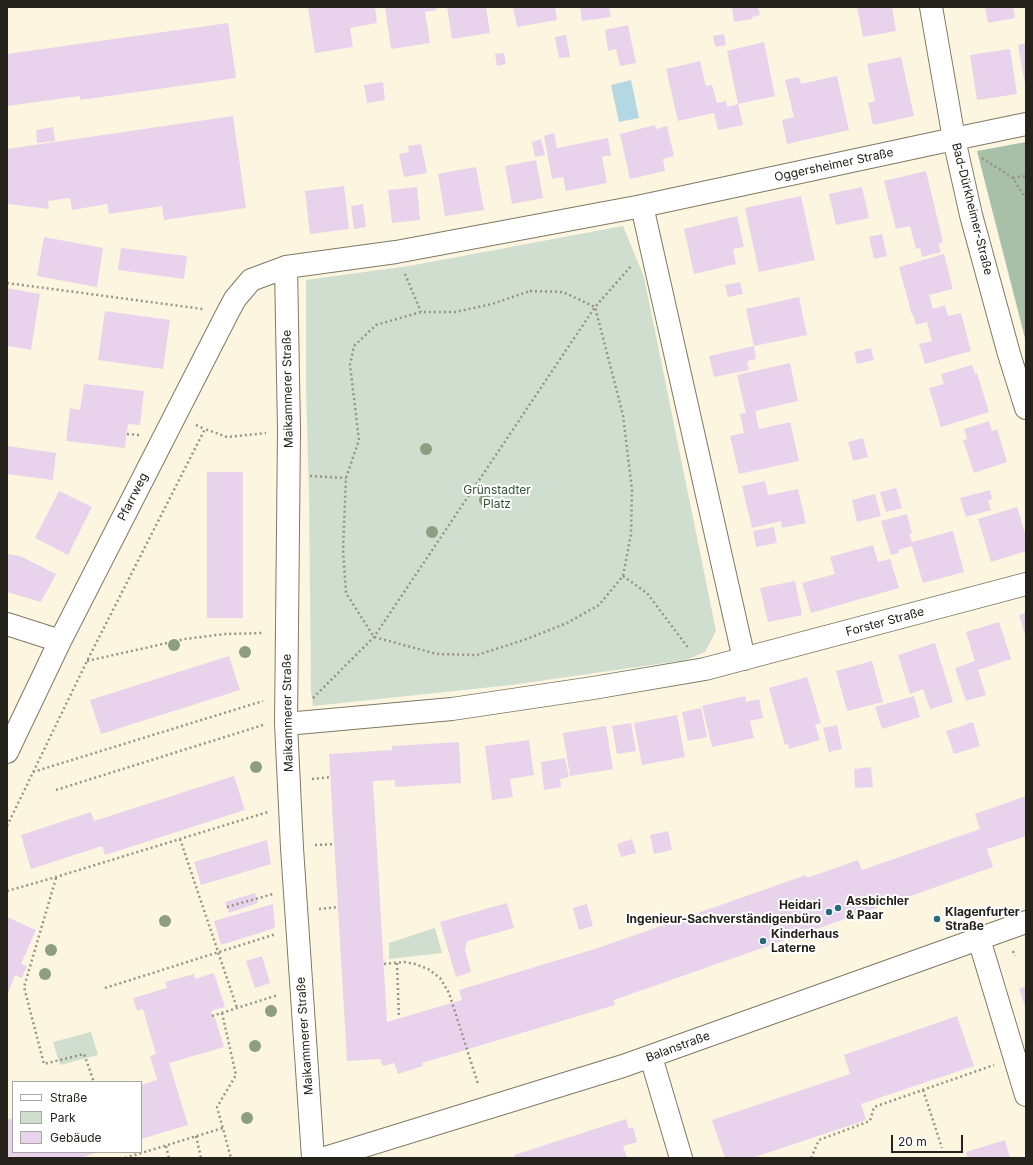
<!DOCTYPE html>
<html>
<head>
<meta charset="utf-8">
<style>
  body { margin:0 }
  #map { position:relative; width:1033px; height:1165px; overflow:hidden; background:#fcf5df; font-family:Inter,sans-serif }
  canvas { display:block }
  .frame { position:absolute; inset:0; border:8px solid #24221a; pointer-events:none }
  .legend { position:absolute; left:12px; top:1081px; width:130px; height:72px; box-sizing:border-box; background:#fff; border:1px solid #a7a7a3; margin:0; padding:5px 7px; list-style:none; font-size:12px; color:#24221a }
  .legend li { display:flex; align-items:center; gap:8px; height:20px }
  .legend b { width:20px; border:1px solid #a7a7a3 }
  .scale { position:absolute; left:891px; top:1135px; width:72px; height:18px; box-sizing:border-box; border:2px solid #24221a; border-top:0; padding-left:5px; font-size:12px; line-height:14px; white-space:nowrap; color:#24221a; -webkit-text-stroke:3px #fff; paint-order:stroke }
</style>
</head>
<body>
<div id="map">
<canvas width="1033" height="1165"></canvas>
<div class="frame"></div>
<ul class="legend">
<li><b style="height:5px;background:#fff"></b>Straße</li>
<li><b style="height:11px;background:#cfdece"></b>Park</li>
<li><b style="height:11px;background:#e9d3ec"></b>Gebäude</li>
</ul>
<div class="scale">20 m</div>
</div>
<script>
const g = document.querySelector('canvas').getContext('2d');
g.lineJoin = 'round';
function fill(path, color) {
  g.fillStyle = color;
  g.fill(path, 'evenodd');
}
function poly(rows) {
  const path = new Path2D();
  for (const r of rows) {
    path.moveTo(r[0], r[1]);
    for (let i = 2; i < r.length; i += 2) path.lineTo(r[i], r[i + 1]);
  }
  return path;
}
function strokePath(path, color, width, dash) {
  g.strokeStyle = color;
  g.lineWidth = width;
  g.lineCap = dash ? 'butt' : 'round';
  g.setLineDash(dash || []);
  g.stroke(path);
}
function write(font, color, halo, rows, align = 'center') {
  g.font = font + ' Inter,sans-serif';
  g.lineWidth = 4;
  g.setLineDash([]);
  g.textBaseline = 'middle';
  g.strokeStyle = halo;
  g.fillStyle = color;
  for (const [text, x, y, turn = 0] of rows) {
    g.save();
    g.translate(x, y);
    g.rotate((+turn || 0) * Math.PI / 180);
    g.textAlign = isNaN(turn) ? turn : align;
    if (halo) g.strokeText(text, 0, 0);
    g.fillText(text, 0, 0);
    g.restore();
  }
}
const green = poly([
  [623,226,644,277,716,631,705,652,686,660,511,685,313,706,311,691,309,493,306,387,306,280,409,266],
  [435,928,442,953,389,959,389,943],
  [91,1032,98,1055,60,1065,53,1042]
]);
const forest = poly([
  [1026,142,1026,342,977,151]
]);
const water = poly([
  [631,80,639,118,619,122,611,85]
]);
const building = poly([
  [313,7,375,7,377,23,350,28,353,47,315,53,308,8],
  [385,7,436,7,437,10,425,12,430,43,391,49],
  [447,7,486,7,490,33,452,39],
  [513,7,555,7,557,20,517,27],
  [580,7,609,7,611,17,582,21],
  [732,7,758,7,760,15,752,17,752,19,734,22],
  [857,7,892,7,896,31,863,37],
  [985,7,1013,7,1015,18,988,23],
  [228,23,236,78,80,100,80,96,7,106,7,54],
  [628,25,636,63,620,66,616,49,608,51,605,30],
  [724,34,726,45,715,47,713,36],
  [566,35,570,57,559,58,555,37],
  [764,42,775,96,738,104,727,51],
  [1026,43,1026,84,1025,84,1018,45],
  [1010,49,1017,94,977,100,970,55],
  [504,53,506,64,497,66,495,54],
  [901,57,914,116,873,125,868,103,875,101,867,64],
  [700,61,706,86,712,85,717,103,726,101,727,107,738,104,743,125,718,130,714,113,678,121,666,69],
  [837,76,849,130,787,144,782,120,794,117,785,80,799,77,801,84],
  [383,82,385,100,367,103,364,85],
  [233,116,246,208,164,220,162,206,109,214,107,204,72,210,70,198,48,201,49,209,7,204,7,149],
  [655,125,656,129,667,126,674,156,663,159,665,171,630,179,620,134],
  [53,127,55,141,37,143,36,130],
  [554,133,557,148,608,138,611,155,602,157,607,183,566,191,563,177,552,179,544,136],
  [541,139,545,155,535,157,532,142],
  [421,144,427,173,404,177,399,154,409,152,408,146],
  [536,160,543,198,512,204,505,166],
  [476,167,484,210,445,216,438,174],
  [926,171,943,242,939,244,941,252,922,257,920,248,916,249,910,226,896,229,884,181],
  [344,186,349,229,310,234,305,191],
  [417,187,420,220,392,223,388,190],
  [862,187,869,218,836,225,829,194],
  [801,196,815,260,759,272,745,208],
  [363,204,366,227,354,229,351,206],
  [737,216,744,247,733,249,736,264,694,274,684,229],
  [882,234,887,256,874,259,869,237],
  [44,237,103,248,97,287,37,276],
  [121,248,187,256,184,279,118,270],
  [944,254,953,289,929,295,933,309,945,305,948,316,961,313,971,351,925,364,919,344,932,341,927,322,916,325,913,314,912,315,899,267],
  [740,282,743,294,728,297,725,285],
  [7,288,40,294,31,350,7,346],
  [799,297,807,335,754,346,746,309],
  [105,311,170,320,163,369,98,360],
  [754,346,756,359,747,361,749,370,714,377,709,356],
  [871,348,874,360,857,364,854,352],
  [790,363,798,401,755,411,759,429,790,422,799,461,739,474,730,436,744,433,740,414,746,413,737,375],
  [972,365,975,374,977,373,989,412,941,427,929,388,944,384,941,374],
  [84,384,144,391,140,425,128,424,125,448,66,441,70,408,80,410],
  [989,421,992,431,997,429,1007,462,974,473,963,440,967,439,964,429],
  [863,438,868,457,853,461,848,442],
  [7,446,56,453,53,480,7,474],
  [207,472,243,472,243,618,207,618],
  [765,481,768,495,798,489,806,523,782,528,781,521,752,528,742,486],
  [896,488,902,508,886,512,880,492],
  [990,490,992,499,988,500,991,510,966,517,960,498],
  [59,491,92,507,68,555,35,538],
  [875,494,881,516,857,522,852,500],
  [1017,507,1026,536,1026,551,991,562,978,519],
  [907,514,912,533,909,534,912,542,953,531,964,572,923,583,912,546,898,550,899,553,891,555,881,521],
  [774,527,777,543,756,547,753,531],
  [873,545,878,562,890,559,899,588,811,613,802,583,835,574,830,557],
  [7,554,20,556,56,574,41,602,7,592],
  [795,581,802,615,768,622,760,588],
  [1026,613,1026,638,1019,615],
  [999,622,1011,659,978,670,986,695,966,701,955,668,975,661,966,632],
  [935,643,953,702,930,709,923,689,910,694,898,655],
  [229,656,240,690,101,734,90,700],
  [872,661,883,702,847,711,836,671],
  [807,677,821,723,815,725,820,740,789,749,788,744,785,745,769,688],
  [745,696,746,702,759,699,763,718,750,721,754,738,712,747,702,706],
  [914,696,920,717,882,729,875,707],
  [701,708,707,737,688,741,682,712],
  [677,715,685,757,642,765,634,723],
  [973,722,980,746,954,754,946,731],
  [631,723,636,751,617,754,612,726],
  [837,725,842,749,829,752,823,728],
  [606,726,613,769,570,776,563,733],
  [529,740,534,775,510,779,513,797,492,800,485,746],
  [459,742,461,783,395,787,395,780,373,781,387,1022,462,1000,459,990,598,948,806,875,807,878,858,860,862,870,980,829,975,814,1026,796,1026,836,987,849,993,867,614,1000,615,1005,422,1063,423,1066,398,1074,394,1063,383,1066,380,1059,347,1061,329,754,392,750,392,746],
  [565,758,569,777,560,779,561,787,544,790,541,762],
  [871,767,873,787,855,788,854,769],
  [234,776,245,810,105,855,102,846,31,869,21,835,91,812,94,821],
  [668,831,672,850,654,854,650,835],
  [632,839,636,853,621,857,617,844],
  [267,840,271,864,201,885,194,862],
  [255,893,258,903,229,913,225,902],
  [507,903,514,928,467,941,465,950,471,972,456,977,440,922],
  [273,904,275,928,221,945,214,921],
  [587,904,593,926,579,930,573,908],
  [7,917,36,930,21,964,27,966,22,978,15,975,7,996],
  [262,956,270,983,255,988,246,961],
  [214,973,225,1007,211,1011,213,1018,215,1018,224,1047,169,1063,188,1125,141,1139,141,1085,157,1080,150,1056,156,1054,143,1009,137,1011,133,998,167,988,165,982,194,974,195,979],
  [1026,986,1026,1010,1019,989],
  [957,1016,974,1066,861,1104,866,1120,752,1158,725,1158,712,1120,850,1074,844,1055],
  [13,1118,13,1152,98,1152,80,1158,7,1158,7,1120],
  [626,1119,629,1129,633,1127,637,1142,623,1146,627,1158,515,1158,514,1155],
  [1005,1140,1010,1158,968,1158,966,1152]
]);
const path = poly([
  [982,158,1013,178,1026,199],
  [1013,178,1026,176],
  [405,274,421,312],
  [7,283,203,309],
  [530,291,563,292,595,307,623,415,632,490,631,534,623,576,599,605,567,623,524,640,477,655,437,654,374,637,346,593,343,550,346,478,359,440,350,365,354,346,376,325,421,312,455,312,492,304,530,291],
  [196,425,205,429],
  [127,434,140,435],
  [310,476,346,478],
  [623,576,647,593,689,649],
  [87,661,185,639,225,634,264,633],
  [313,698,374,637,595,307,632,265],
  [33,772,263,701],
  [312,779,331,777],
  [56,790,263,725],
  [7,826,87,661,205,429,227,437,266,433],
  [180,839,237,1008],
  [315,845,335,844],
  [56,878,24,987,44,1064,84,1054,94,1082],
  [7,891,56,877,268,812],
  [227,907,273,894],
  [319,909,339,907],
  [1013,951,1015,956],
  [397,963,399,1018],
  [384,964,404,962,415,964,428,969,440,978,449,993,478,1084],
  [105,988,276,934],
  [222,1013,236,1075,217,1107,231,1158],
  [212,1016,278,995],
  [923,1090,942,1148],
  [196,1136,201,1158],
  [166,1146,169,1158],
  [125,1158,223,1128],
  [811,1158,819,1140,870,1121,874,1107,994,1065]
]);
const street = poly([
  [931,7,954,139,971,215,1009,354,1026,408],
  [642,206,744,659],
  [286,267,289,431,286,724,292,848,313,1158],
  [7,624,60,641],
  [286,724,452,709,593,688,705,669,1026,584],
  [7,752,60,641,228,312,235,299,251,280,286,267,396,252,642,206,954,139,1026,124],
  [979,939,1026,1095],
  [651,1057,681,1158]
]);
const secondary = poly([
  [325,1158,623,1066,1026,922]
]);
const trees = [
  [426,449],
  [485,500],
  [432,532],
  [174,645],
  [245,652],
  [256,767],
  [165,921],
  [51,950],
  [45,974],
  [271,1011],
  [255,1046],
  [247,1118]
];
const markers = [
  [838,908,4,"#286b7d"],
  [829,912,4,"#286b7d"],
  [937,919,4,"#286b7d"],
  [763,941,4,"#286b7d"]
];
const streetNames = [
  ["Oggersheimer Straße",834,165,-12],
  ["Bad-Dürkheimer-Straße",972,209,76],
  ["Maikammerer Straße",288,389,-91],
  ["Pfarrweg",133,497,-63],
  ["Forster Straße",885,622,-15],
  ["Maikammerer Straße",288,713,-91],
  ["Maikammerer Straße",305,1036,-94],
  ["Balanstraße",678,1047,-20]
];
const parkNames = [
  ["Grünstadter",497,490],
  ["Platz",497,504]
];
const poiNames = [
  ["Assbichler",846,901],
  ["& Paar",846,915],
  ["Heidari",821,905,"right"],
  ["Ingenieur-Sachverständigenbüro",821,919,"right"],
  ["Klagenfurter",945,912],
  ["Straße",945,926],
  ["Kinderhaus",771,934],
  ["Laterne",771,948]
];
fill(green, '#cfdece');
fill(forest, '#a8bfa8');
fill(water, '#b4d8e3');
fill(building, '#e9d3ec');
strokePath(street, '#7f7965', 24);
strokePath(secondary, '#7f7965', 24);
strokePath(path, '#999485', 2.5, [2, 3]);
strokePath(street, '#fff', 22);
strokePath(secondary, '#fff', 22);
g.fillStyle = '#8c9d80';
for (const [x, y] of trees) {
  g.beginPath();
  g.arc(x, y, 6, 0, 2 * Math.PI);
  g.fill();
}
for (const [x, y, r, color] of markers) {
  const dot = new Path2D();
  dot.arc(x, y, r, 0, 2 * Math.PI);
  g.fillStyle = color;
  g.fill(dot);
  strokePath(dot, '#fff', 1.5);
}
write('12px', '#24221a', '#fff', streetNames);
write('12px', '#315532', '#fff', parkNames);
write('bold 12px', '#24221a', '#fff', poiNames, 'left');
</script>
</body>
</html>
